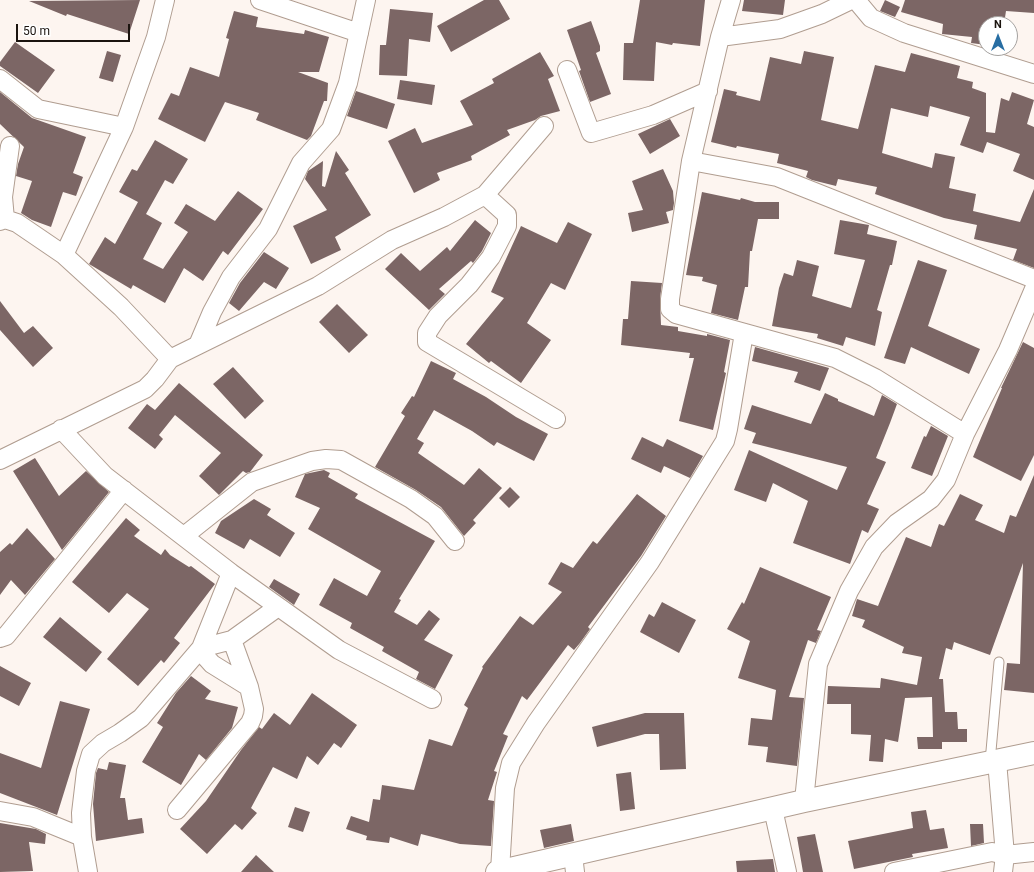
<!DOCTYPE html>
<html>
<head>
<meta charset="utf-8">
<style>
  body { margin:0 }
  #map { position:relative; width:1034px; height:872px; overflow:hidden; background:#fdf5f0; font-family:Roboto,sans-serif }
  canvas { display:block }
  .north { position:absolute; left:978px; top:16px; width:40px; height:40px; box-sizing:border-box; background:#fff; border:1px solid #a4a19f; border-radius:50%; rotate:0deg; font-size:11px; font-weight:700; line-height:16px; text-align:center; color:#1b140f }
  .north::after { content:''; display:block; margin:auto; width:14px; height:18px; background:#286ea3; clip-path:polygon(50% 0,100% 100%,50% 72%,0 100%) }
  .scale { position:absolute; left:16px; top:24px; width:114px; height:18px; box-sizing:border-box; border:2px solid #1b140f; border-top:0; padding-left:5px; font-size:12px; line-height:14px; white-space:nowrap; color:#1b140f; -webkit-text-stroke:3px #fff; paint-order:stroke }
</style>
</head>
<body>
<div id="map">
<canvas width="1034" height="872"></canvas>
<div class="north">N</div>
<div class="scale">50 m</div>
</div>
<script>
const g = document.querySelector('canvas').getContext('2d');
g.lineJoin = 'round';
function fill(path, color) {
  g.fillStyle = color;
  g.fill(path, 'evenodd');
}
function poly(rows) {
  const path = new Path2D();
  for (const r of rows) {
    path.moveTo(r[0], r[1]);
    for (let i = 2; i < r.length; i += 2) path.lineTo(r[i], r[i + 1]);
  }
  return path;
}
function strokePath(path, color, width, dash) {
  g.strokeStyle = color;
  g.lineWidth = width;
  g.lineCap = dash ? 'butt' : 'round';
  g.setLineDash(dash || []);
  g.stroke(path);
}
const building = poly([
  [140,0,129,34,67,14,66,16,29,1],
  [484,0,499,0,510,19,451,52,437,26],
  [640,0,705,0,700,46,673,43,672,45,656,42,654,81,623,80,624,43,633,43],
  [744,0,785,0,783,15,742,11],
  [885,0,900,7,895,17,880,11],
  [905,0,1034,0,1034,13,1006,11,1004,24,986,24,986,45,971,43,972,37,942,34,943,24,901,12],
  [390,9,433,13,430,42,409,39,407,76,379,75,380,45,386,45],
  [234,11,258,17,256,27,304,34,305,30,329,37,319,72,298,72,328,83,327,101,324,101,311,136,307,140,256,120,259,113,225,102,205,142,158,119,171,93,179,96,190,67,219,77,229,39,226,38],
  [591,21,600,46,600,51,596,53,611,94,590,102,579,71,581,70,567,30],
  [15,42,55,70,38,93,0,66,0,62],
  [107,51,121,55,113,82,99,78],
  [804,51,834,57,821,120,858,129,875,65,905,72,911,53,960,66,957,78,973,82,972,88,986,93,986,132,995,133,1001,98,1009,101,1012,92,1034,100,1027,124,1034,127,1034,180,1013,171,1020,154,987,142,983,153,960,145,970,117,930,106,928,117,891,108,882,153,932,168,935,153,955,157,949,188,976,194,973,211,1020,222,1034,189,1034,268,1013,260,1017,249,974,239,977,225,944,218,875,194,877,187,838,179,836,186,812,180,806,177,808,171,777,163,779,154,737,146,736,148,711,142,724,89,737,92,736,95,760,101,770,57,801,64],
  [540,52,554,76,548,79,560,111,541,116,535,120,507,130,510,135,471,156,472,160,437,173,440,180,414,193,388,141,415,128,422,143,473,125,460,101,494,83,492,79],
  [400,80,435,85,432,105,397,99],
  [356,91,395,104,387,129,347,116],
  [0,92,32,118,86,137,73,173,83,177,76,196,63,192,51,227,32,220,21,213,32,181,16,176,18,164,24,147,0,124],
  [670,119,680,136,650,154,638,134],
  [155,140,188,159,173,184,165,180,146,214,162,223,143,259,163,269,188,232,174,223,186,204,215,221,238,191,263,209,228,255,223,251,203,281,184,268,165,303,133,285,131,289,89,264,105,237,115,244,138,202,119,192,132,169,137,171],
  [336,151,349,170,345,173,371,215,335,237,341,250,311,264,293,226,327,210,305,179,308,171,323,161,322,186,325,187],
  [663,169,673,191,674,203,673,210,666,212,669,223,632,232,628,213,643,210,632,181],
  [702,192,740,200,741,198,755,202,779,202,779,219,758,219,752,251,750,251,748,287,745,287,738,320,711,313,717,285,702,281,703,277,686,275],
  [475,220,491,233,482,251,473,263,471,261,439,289,445,294,429,310,385,269,401,253,420,271,447,247,450,251],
  [840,220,869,225,867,234,897,241,892,265,890,265,877,310,882,312,875,346,846,337,843,346,817,338,818,334,772,326,779,288,784,273,793,276,797,260,819,266,812,296,851,308,865,260,834,254],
  [568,222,592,234,565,290,551,283,527,323,551,340,521,383,491,361,489,363,466,344,504,298,491,292,521,226,557,243],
  [264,252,289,268,276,289,264,282,239,311,229,303,240,283],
  [918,260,947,270,928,326,980,349,969,374,911,347,905,364,884,358],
  [631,281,662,283,660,299,661,325,678,327,678,331,707,336,707,334,730,340,724,372,726,373,713,430,679,421,694,358,689,358,690,353,621,345,623,319,628,319],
  [0,301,24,333,33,326,53,348,33,367,0,330],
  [337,304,368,335,349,353,319,322],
  [1023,342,1034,348,1034,455,1021,481,973,457,1002,388,1001,388],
  [755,347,829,368,820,391,794,382,798,372,752,361],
  [431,361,456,373,453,379,486,397,516,417,548,434,534,461,497,442,494,446,472,431,434,410,417,439,424,443,418,453,464,485,479,468,502,488,473,520,476,523,464,536,441,507,416,490,375,467,405,416,401,413,412,396,414,397],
  [233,367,264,401,245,419,213,384],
  [179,383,263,455,250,472,246,473,243,471,219,495,199,476,221,453,175,415,159,435,163,439,155,449,128,428,147,404,155,410],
  [825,393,838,399,838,401,874,416,882,395,897,404,890,423,876,458,886,462,867,504,879,509,868,533,862,530,850,564,793,543,808,501,773,483,766,502,734,490,749,450,837,490,847,467,752,443,756,433,744,429,752,405,811,424],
  [931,426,948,436,932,476,911,468,924,436,926,437],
  [642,437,663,447,667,439,703,456,690,478,664,466,661,473,631,459],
  [35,458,59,496,86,471,109,492,62,550,13,471],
  [324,470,330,473,328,477,358,494,355,498,435,541,399,599,401,600,394,612,417,625,429,610,440,619,424,640,453,655,435,689,416,679,419,672,382,651,384,647,350,628,352,623,319,605,334,578,367,596,381,571,308,529,320,508,295,497,305,474],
  [1034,475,1034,693,1004,690,1007,663,1020,664,1023,563,990,655,954,642,952,650,946,648,939,679,943,679,945,712,957,712,958,729,967,729,967,742,942,742,942,749,918,749,917,737,933,737,932,697,905,698,898,742,885,739,883,762,869,761,871,735,851,734,851,704,827,704,828,686,880,688,881,678,917,685,922,657,902,653,904,647,862,627,865,620,852,616,857,599,878,606,906,537,931,547,939,524,944,526,960,494,983,505,975,520,1004,533,1010,515,1016,517],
  [510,487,520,497,509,508,499,498],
  [637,494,666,516,641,556,588,627,590,629,580,643,574,650,568,645,527,700,522,696,503,734,508,736,494,771,497,772,488,800,494,801,491,846,460,844,421,834,418,846,390,837,389,843,366,840,367,836,346,829,351,816,369,822,373,799,380,800,382,785,414,790,429,739,452,746,468,708,464,705,483,668,482,667,520,616,533,625,562,592,548,584,561,562,573,568,593,541,597,544],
  [254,499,271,509,267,515,295,533,280,557,250,539,244,549,215,533,221,521],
  [126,518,140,530,134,536,161,555,165,549,170,555,189,567,191,566,215,584,174,638,180,643,164,663,161,660,138,686,107,659,149,609,127,593,109,613,72,582],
  [27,528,55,559,25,595,11,580,0,595,0,552,10,543,12,545],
  [760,567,831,597,817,630,821,631,816,643,808,640,789,697,804,698,797,766,766,762,768,747,748,745,751,718,772,720,776,690,738,678,750,641,727,629,742,602,744,604],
  [274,579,300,594,294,605,269,587],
  [662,602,696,620,679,653,640,632,649,614,654,617],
  [60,617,102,652,86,672,43,637],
  [0,666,31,683,19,706,0,696],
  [191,676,211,691,205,699,238,707,232,728,206,760,199,754,181,785,142,762,163,727,157,723,176,693],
  [312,693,357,725,341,748,334,743,318,765,307,756,297,779,273,767,251,808,257,813,242,830,235,824,207,854,180,829,206,801,241,750,259,727,262,729,274,713,290,725],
  [60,701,90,709,57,815,0,793,0,753,41,768],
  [645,713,684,713,686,769,660,770,659,734,645,734,597,747,592,727],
  [109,762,126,765,120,798,125,798,128,820,142,818,144,833,96,841,93,804,96,773,98,768,107,770],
  [631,772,635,809,620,811,616,774],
  [295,807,310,812,303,832,288,827],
  [926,810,930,830,944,828,948,848,912,854,913,857,854,869,848,841,913,828,911,812],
  [0,823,36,829,46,834,45,844,29,842,33,871,0,872],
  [571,824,574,841,544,848,540,830],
  [970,824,983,824,984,843,971,846],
  [815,834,823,872,803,872,797,837],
  [256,855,274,872,241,872],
  [773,859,775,872,737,872,736,861]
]);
const lane = poly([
  [990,762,999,662]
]);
const street = poly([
  [260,0,359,33],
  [731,0,720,37,691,161,670,299,670,309,676,314,835,358,875,378,965,434],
  [856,0,871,18,904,33,1034,74],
  [720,37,780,29,822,14,851,0],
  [567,70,591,133,653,115,708,91],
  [0,79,38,109,124,127],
  [691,161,777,177,1034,279],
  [485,195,507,215,507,226,491,257,469,285,438,316,427,333,427,342,556,419],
  [5,219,3,197,10,146],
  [0,221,5,219,17,223,64,255,121,307,170,359],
  [64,255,124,127,156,37,165,0],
  [198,345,212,312,231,277,268,229,301,163,331,129,348,83,366,0],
  [61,429,105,476,231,573,339,650,432,699],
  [0,460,145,389,155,379,170,359,318,286,392,240,444,217,485,195,544,126],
  [184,536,252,482,312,461,326,459,341,460,411,499,435,516,455,541],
  [0,638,6,636,124,490],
  [249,687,212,664,204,655,201,648,232,640,278,607],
  [997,761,1005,855,1003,872],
  [804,801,818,664,849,591,874,547,897,523,931,499,946,480,965,434,1008,350,1034,289],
  [773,809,787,872],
  [177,810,250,723,253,716,254,709,249,687,232,640],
  [0,811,33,817,82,837],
  [573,855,575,872],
  [500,871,505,788,511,763,536,723,650,562,725,441,728,429,744,333],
  [88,872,82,837,81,813,86,771,91,754,103,743,120,733,141,718,201,648,231,573],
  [894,872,992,852,1005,855,1034,852]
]);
const primary = poly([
  [497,872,804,801,1034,753]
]);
fill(building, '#7c6665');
strokePath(lane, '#b09d90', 11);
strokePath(street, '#b09d90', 20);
strokePath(primary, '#b09d90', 24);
strokePath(lane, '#fff', 9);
strokePath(street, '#fff', 18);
strokePath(primary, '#fff', 22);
</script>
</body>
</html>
